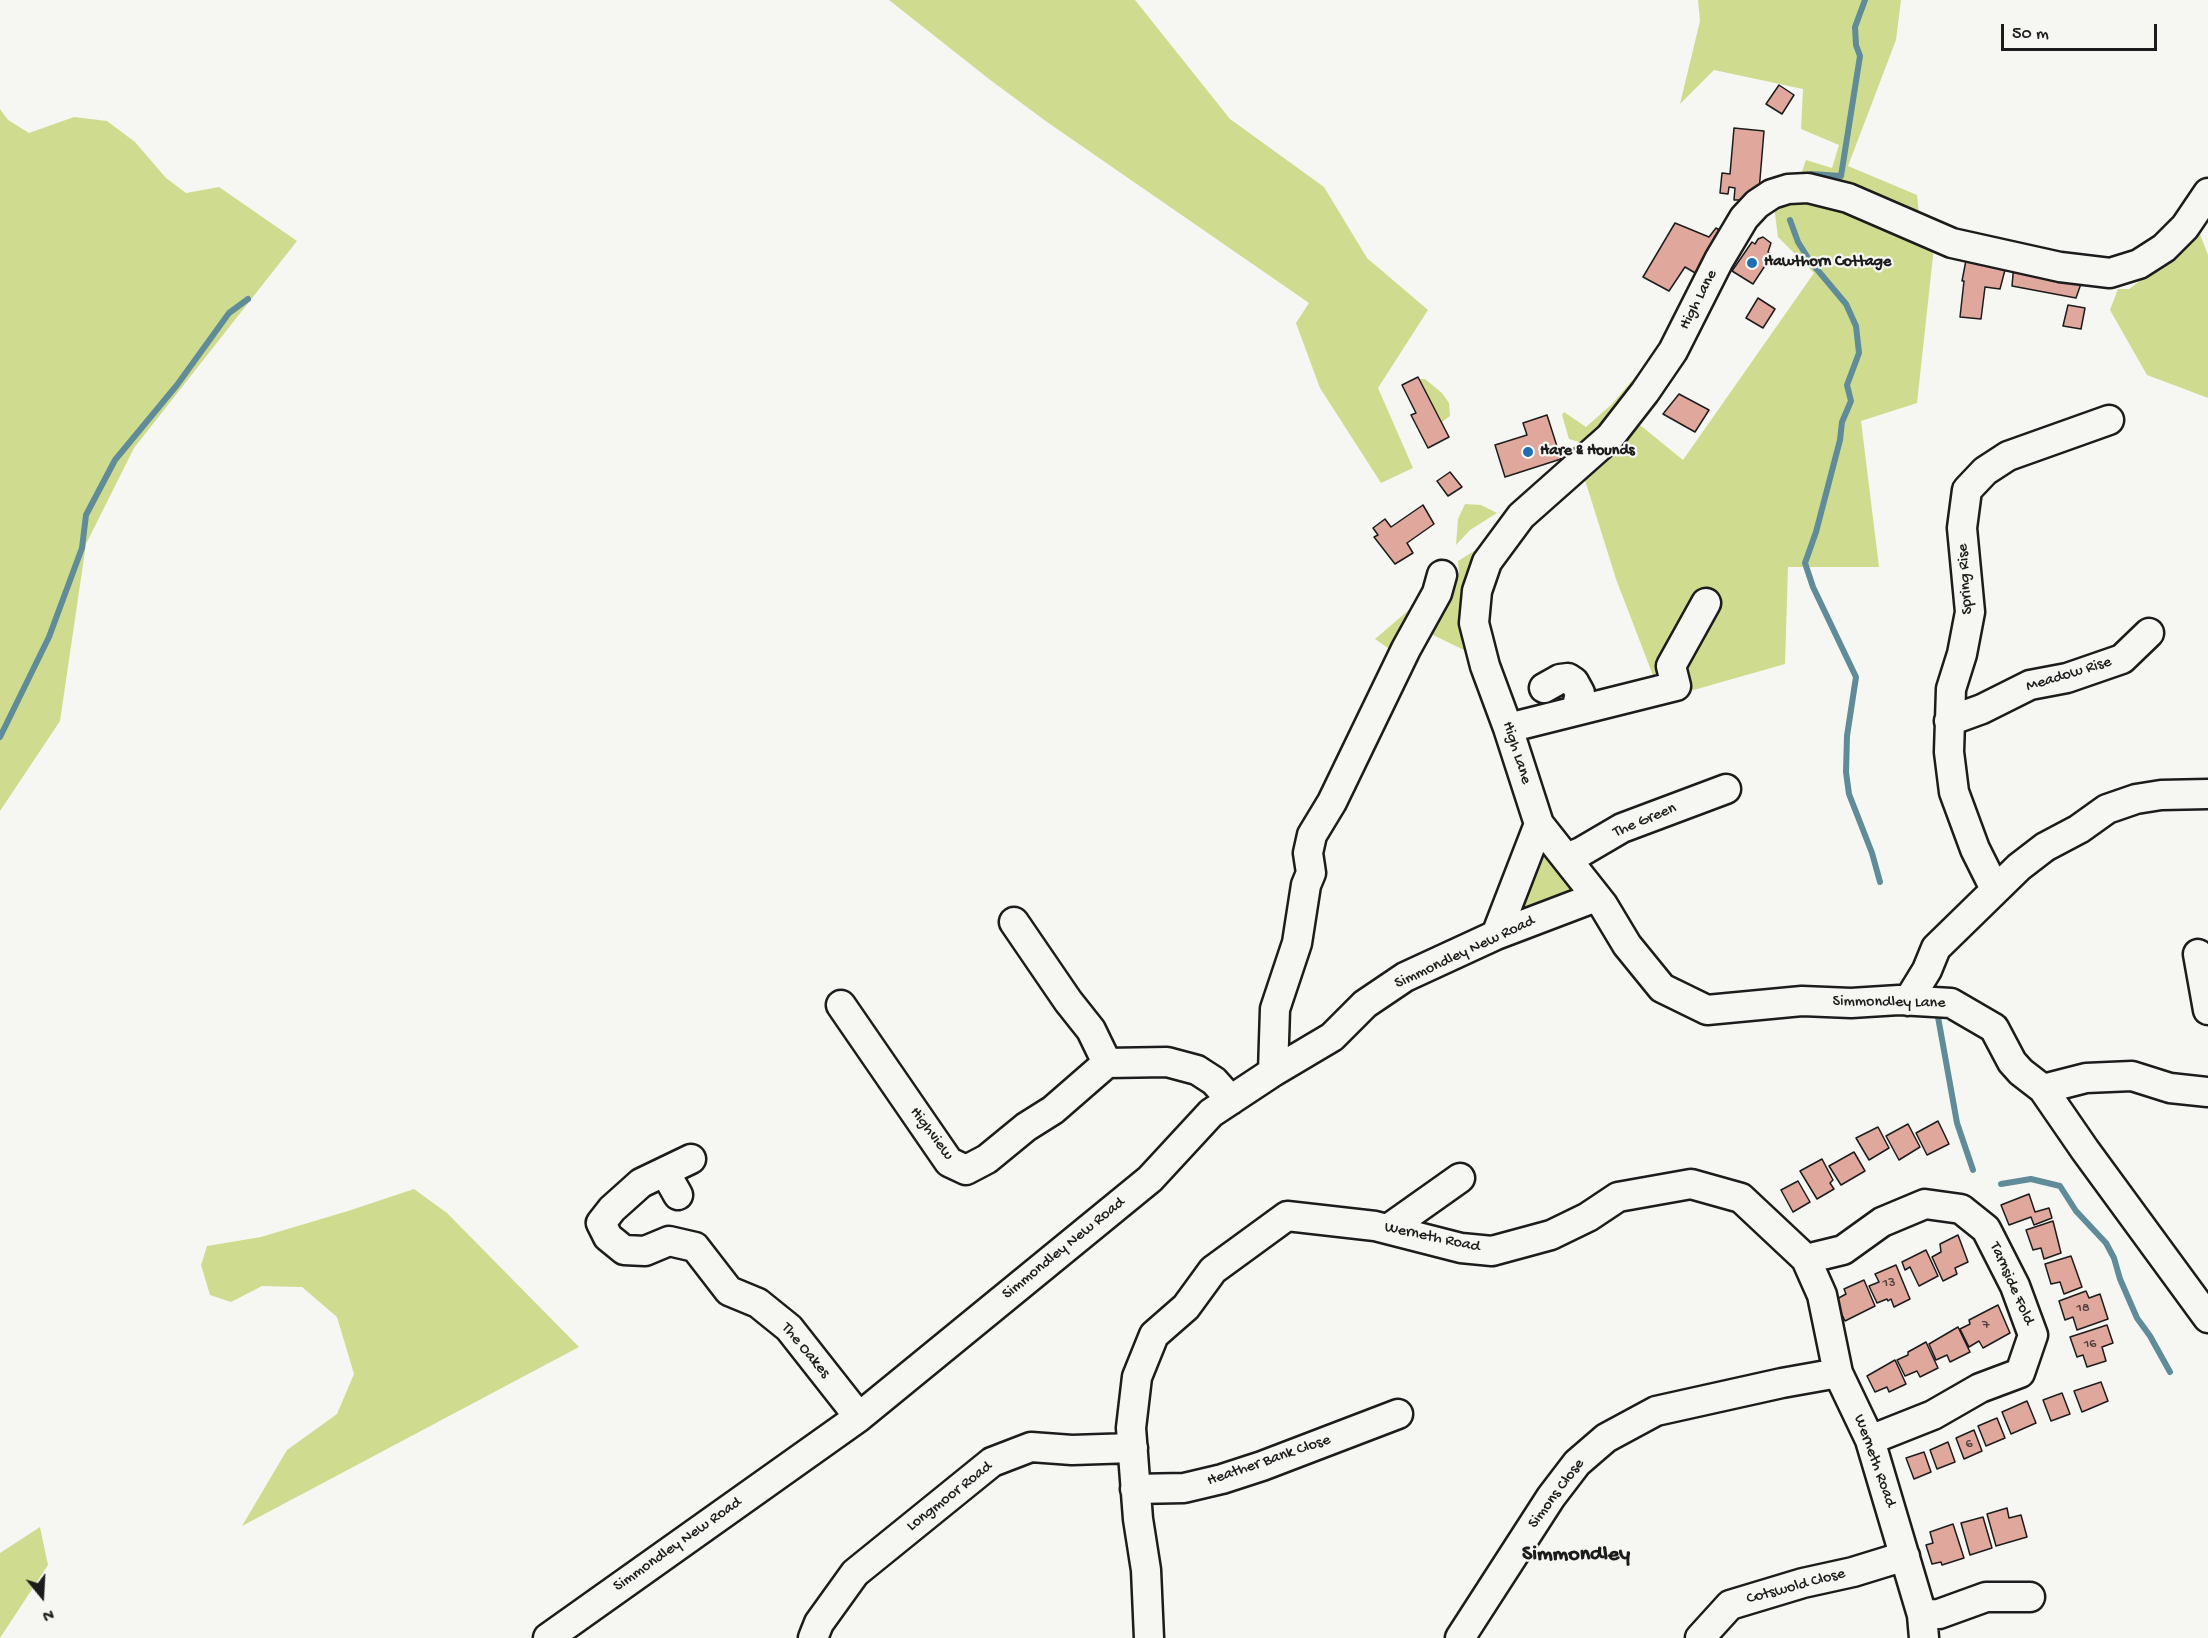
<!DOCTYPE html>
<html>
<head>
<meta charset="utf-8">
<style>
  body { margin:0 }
  #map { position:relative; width:2208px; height:1638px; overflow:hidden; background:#f6f6f2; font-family:"Gochi Hand",sans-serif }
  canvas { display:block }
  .north { position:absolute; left:12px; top:1566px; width:60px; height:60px; -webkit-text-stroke:4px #f6f6f2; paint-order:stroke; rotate:162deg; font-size:16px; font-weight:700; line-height:24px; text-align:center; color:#1c1c1c }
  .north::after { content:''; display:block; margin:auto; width:21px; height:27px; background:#1c1c1c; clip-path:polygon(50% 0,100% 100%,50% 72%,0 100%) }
  .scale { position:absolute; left:2001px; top:24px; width:156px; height:27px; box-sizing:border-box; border:3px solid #1c1c1c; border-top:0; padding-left:8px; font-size:18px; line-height:21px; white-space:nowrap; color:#1c1c1c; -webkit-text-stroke:4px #f6f6f2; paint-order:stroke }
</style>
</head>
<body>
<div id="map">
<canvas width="2208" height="1638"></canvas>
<div class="north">N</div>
<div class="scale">50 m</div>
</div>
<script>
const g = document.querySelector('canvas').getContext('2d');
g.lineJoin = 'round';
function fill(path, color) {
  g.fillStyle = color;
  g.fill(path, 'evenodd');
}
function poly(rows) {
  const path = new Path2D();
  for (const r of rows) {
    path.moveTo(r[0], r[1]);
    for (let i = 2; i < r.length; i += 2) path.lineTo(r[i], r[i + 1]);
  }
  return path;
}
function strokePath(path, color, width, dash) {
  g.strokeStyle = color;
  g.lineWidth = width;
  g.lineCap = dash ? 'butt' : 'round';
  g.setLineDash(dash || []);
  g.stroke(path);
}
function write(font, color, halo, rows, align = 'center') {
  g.font = font + ' "Gochi Hand",sans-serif';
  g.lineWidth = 4.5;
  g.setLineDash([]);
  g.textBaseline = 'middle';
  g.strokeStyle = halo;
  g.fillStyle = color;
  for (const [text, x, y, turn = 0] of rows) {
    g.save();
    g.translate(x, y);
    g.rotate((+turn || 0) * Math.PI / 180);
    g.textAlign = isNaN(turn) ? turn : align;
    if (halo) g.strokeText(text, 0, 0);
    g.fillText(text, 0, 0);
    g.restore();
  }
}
const green = poly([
  [889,0,1135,0,1230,119,1324,187,1367,258,1428,310,1378,388,1413,468,1381,483,1320,388,1296,323,1309,303,1047,122,989,79],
  [1698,0,1901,0,1896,40,1848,166,1917,195,1919,214,1853,187,1801,174,1806,160,1832,168,1839,145,1801,129,1803,89,1714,70,1680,104,1700,21],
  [0,109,8,120,29,133,74,117,107,121,135,142,166,178,186,193,219,187,297,241,134,448,86,544,60,721,0,811],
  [1812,197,1934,247,1917,403,1861,421,1879,567,1788,567,1785,664,1662,699,1616,579,1585,480,1640,425,1683,460,1814,273,1778,237,1774,206],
  [2198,229,2208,255,2208,398,2147,375,2110,310,2118,289,2129,289,2170,259],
  [1636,376,1642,382,1592,441,1579,442,1569,439,1562,415,1564,412,1586,427,1611,405],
  [1419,379,1425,379,1442,393,1449,403,1450,416,1442,422],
  [1465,504,1481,505,1497,513,1470,530,1456,545,1458,519],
  [1490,541,1476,656,1427,632,1459,573,1458,561],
  [1431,591,1398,655,1375,639],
  [1541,849,1572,887,1567,897,1521,911,1516,907],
  [414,1189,447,1213,579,1347,242,1526,287,1450,337,1414,354,1374,337,1317,302,1287,262,1286,231,1302,210,1295,201,1265,207,1246,261,1237,348,1211],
  [40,1527,48,1565,0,1638,0,1553]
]);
const stream = poly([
  [1811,174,1841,176,1860,56,1856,45,1855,27,1865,0],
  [1790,220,1798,242,1810,261,1846,304,1856,326,1859,353,1847,385,1851,401,1842,422,1840,440,1816,532,1805,563,1813,587,1856,677,1847,736,1846,772,1849,794,1872,853,1880,882],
  [0,737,49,637,82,548,86,515,115,460,177,385,229,313,248,299],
  [1938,1017,1957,1123,1973,1170],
  [2001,1184,2031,1179,2060,1186,2076,1211,2106,1243,2114,1258,2120,1279,2137,1318,2150,1336,2170,1372]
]);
const building = poly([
  [1779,85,1794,95,1782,114,1766,104,1779,85],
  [1734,128,1764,131,1759,191,1751,191,1750,200,1734,200,1735,188,1729,187,1728,194,1720,193,1722,173,1730,174,1734,128],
  [1675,223,1709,237,1716,228,1725,233,1702,277,1685,267,1669,291,1643,277,1675,223],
  [1763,237,1771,243,1768,252,1772,255,1753,284,1732,271,1752,242,1755,244,1758,239,1763,237],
  [1967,255,2006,266,2000,289,1985,287,1981,319,1960,317,1964,281,1962,281,1967,255],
  [2014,263,2083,278,2076,298,2012,286,2014,263],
  [1758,298,1775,309,1763,328,1746,318,1758,298],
  [2068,305,2085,308,2081,329,2063,326,2068,305],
  [1418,377,1449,437,1428,448,1411,415,1416,413,1402,385,1418,377],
  [1679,394,1709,410,1695,432,1663,414,1679,394],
  [1547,415,1561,459,1505,477,1495,445,1527,435,1523,423,1547,415],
  [1450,472,1462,487,1448,496,1437,481,1450,472],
  [1423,505,1434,524,1407,543,1413,553,1395,564,1374,537,1378,535,1373,528,1385,519,1391,527,1423,505],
  [1938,1121,1949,1144,1927,1155,1916,1133,1938,1121],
  [1908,1124,1920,1147,1899,1160,1886,1136,1908,1124],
  [1878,1127,1889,1148,1869,1160,1856,1138,1878,1127],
  [1854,1152,1865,1171,1841,1185,1829,1166,1854,1152],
  [1822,1159,1833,1180,1830,1183,1834,1189,1817,1199,1800,1171,1822,1159],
  [1798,1181,1810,1202,1793,1212,1781,1190,1798,1181],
  [2029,1194,2035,1212,2049,1208,2052,1218,2034,1225,2031,1217,2009,1225,2001,1205,2029,1194],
  [2053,1221,2061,1253,2044,1259,2041,1248,2033,1250,2026,1230,2053,1221],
  [1958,1235,1968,1262,1955,1268,1957,1274,1943,1281,1932,1257,1941,1252,1940,1244,1958,1235],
  [1926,1250,1938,1276,1919,1286,1910,1267,1905,1270,1902,1262,1926,1250],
  [2071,1256,2082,1287,2064,1294,2060,1282,2051,1284,2045,1264,2071,1256],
  [1896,1265,1910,1299,1894,1307,1891,1299,1888,1301,1887,1299,1877,1303,1869,1286,1879,1282,1875,1274,1896,1265],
  [1864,1280,1875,1306,1845,1321,1835,1300,1846,1294,1844,1289,1864,1280],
  [2086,1291,2089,1298,2100,1294,2108,1319,2077,1330,2073,1317,2065,1320,2059,1301,2086,1291],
  [1998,1305,2010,1333,1983,1348,1979,1341,1969,1347,1960,1329,1970,1324,1969,1320,1998,1305],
  [2107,1325,2113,1343,2102,1347,2106,1361,2087,1367,2083,1355,2077,1357,2070,1337,2107,1325],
  [1958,1327,1970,1352,1950,1362,1947,1355,1936,1360,1929,1344,1958,1327],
  [1926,1342,1938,1368,1920,1377,1917,1371,1905,1376,1897,1360,1908,1355,1908,1352,1926,1342],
  [1895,1360,1906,1384,1889,1392,1887,1387,1875,1392,1867,1376,1895,1360],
  [2101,1382,2108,1401,2082,1412,2074,1391,2101,1382],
  [2062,1393,2070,1414,2051,1421,2043,1400,2062,1393],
  [2027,1401,2036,1423,2011,1434,2002,1412,2027,1401],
  [1997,1418,2005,1438,1986,1446,1978,1426,1997,1418],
  [1974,1430,1982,1451,1964,1459,1956,1438,1974,1430],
  [1948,1442,1955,1462,1937,1469,1930,1450,1948,1442],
  [1924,1452,1931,1472,1914,1479,1906,1458,1924,1452],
  [2007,1508,2009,1518,2021,1515,2027,1537,1996,1546,1987,1514,2007,1508],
  [1983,1517,1992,1548,1970,1555,1961,1523,1983,1517],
  [1953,1524,1964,1558,1942,1565,1941,1562,1932,1564,1926,1545,1933,1543,1930,1532,1953,1524]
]);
const minor = poly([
  [2208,193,2185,227,2164,248,2139,264,2110,273,2060,267,1952,243,1848,198,1808,188,1788,189,1772,194,1757,204,1744,218,1719,260,1673,351,1645,392,1610,437,1521,516,1487,562,1477,591,1474,623,1485,666,1508,728,1539,824,1603,905,1627,945,1662,988,1707,1010,1802,1001,1851,1003,1899,1000,1951,1003,1994,1028,2012,1062,2021,1072,2043,1089,2085,1150,2208,1318],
  [1576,711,1676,686,1671,666,1706,603],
  [1949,721,1982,709,2030,685,2067,678,2122,659,2149,633],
  [1508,728,1576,711,1580,693,1574,682,1568,678,1560,679,1544,688],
  [1566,858,1581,852,1622,828,1726,789],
  [1995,889,1975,849,1954,792,1949,752,1951,689,1962,654,1970,612,1962,528,1967,490,1985,471,2008,456,2109,420],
  [1014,922,1068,1001,1091,1030,1107,1063],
  [1496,935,1539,824],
  [2198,954,2208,1010],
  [1908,1001,1927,970,1936,948,2019,867,2045,847,2079,829,2107,809,2136,799,2161,795,2208,794],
  [841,1005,949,1162,966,1170,987,1159,1026,1127,1053,1110,1107,1063,1167,1062,1197,1070,1214,1081,1231,1100],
  [1273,1072,1275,1009,1297,943,1306,885,1311,873,1308,853,1312,835,1332,802,1406,649,1437,593,1442,575],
  [2043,1089,2086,1078,2132,1076,2170,1088,2208,1092],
  [691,1159,641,1183,612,1209,601,1223,608,1237,624,1250,645,1251,669,1241,695,1247,729,1291,758,1303,789,1328,859,1417],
  [665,1172,678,1195],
  [1388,1229,1460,1178],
  [1806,1259,1843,1250,1882,1222,1925,1204,1961,1209,1986,1229,2015,1286,2033,1335,2020,1373,1980,1388,1933,1415,1870,1440],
  [1135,1489,1184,1488,1222,1479,1262,1466,1398,1414],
  [1922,1615,1939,1614,1986,1597,2030,1597],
  [548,1638,859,1417,1150,1179,1211,1113,1273,1072,1332,1037,1365,1004,1405,977,1496,935,1596,897],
  [813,1638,819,1623,855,1573,992,1462,1031,1447,1072,1450,1133,1448],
  [1149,1638,1146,1570,1138,1519,1131,1428,1137,1377,1154,1335,1186,1307,1213,1270,1287,1216,1375,1226,1461,1248,1492,1251,1551,1235,1588,1217,1618,1197,1691,1184,1741,1198,1806,1259,1822,1295,1838,1373,1870,1440,1922,1615,1924,1638],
  [1460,1638,1551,1497,1577,1463,1606,1438,1656,1411,1782,1383,1838,1373],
  [1700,1638,1730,1605,1803,1583,1853,1572,1905,1556]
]);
const markers = [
  [1752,263,6,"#1f6fb2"],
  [1528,452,6,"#1f6fb2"]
];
const numberNames = [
  ["13",1889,1284],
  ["18",2083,1309],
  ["7",1986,1326],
  ["16",2090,1345],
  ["6",1969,1445]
];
const poiNames = [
  ["Hawthorn Cottage",1764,263],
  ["Hare & Hounds",1540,452]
];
const streetNames = [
  ["High Lane",1699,300,-63],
  ["Spring Rise",1966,579,-94],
  ["Meadow Rise",2069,675,-17],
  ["High Lane",1516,753,72],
  ["The Green",1645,821,-23],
  ["Simmondley New Road",1465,953,-25],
  ["Simmondley Lane",1889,1003,1],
  ["Highview",931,1134,53],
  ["Werneth Road",1432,1238,12],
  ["Simmondley New Road",1064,1249,-39],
  ["Tarnside Fold",2011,1284,66],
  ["The Oakes",805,1351,50],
  ["Heather Bank Close",1269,1461,-19],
  ["Werneth Road",1874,1461,70],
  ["Simons Close",1557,1494,-53],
  ["Longmoor Road",950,1497,-38],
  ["Simmondley New Road",678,1545,-35],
  ["Cotswold Close",1796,1587,-15]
];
const districtNames = [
  ["Simmondley",1576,1556]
];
fill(green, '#cfdc8f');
strokePath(stream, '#5f8c98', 6);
fill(building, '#e0a79c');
strokePath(building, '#1c1c1c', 1.5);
strokePath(minor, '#1c1c1c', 33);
strokePath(minor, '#f6f6f2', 28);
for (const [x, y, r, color] of markers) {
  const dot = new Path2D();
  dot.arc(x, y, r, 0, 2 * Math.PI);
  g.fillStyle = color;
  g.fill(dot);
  strokePath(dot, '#f6f6f2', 2);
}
write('14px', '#4d3f3c', null, numberNames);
write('bold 16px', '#1c1c1c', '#f6f6f2', poiNames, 'left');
write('16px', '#1c1c1c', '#f6f6f2', streetNames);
write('bold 22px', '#1c1c1c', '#f6f6f2', districtNames);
</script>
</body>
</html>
